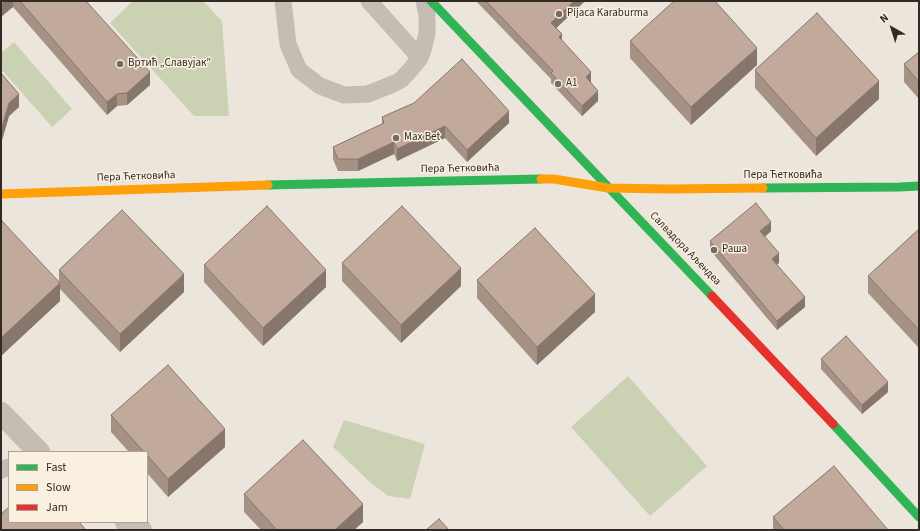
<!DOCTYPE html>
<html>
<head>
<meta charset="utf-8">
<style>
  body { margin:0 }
  #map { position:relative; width:920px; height:531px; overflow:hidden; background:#ece5db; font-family:"Source Sans 3",sans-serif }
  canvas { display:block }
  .frame { position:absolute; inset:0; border:2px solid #342a24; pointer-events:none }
  .legend { position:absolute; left:8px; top:451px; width:140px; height:72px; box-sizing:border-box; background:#faf0e0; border:1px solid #aba195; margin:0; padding:5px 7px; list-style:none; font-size:12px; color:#342a24 }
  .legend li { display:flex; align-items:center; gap:8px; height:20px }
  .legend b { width:20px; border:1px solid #aba195 }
  .north { position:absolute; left:872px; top:8px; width:40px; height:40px; -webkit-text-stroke:3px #faf0e0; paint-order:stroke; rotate:321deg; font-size:11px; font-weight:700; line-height:16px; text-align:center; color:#342a24 }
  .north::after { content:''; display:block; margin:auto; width:14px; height:18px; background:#342a24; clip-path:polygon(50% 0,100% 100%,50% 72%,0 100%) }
</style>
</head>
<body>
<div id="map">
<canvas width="920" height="531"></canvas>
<div class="frame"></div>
<ul class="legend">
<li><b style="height:5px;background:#30b455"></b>Fast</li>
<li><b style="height:5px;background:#ff9f0a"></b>Slow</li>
<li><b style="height:5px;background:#e5322d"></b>Jam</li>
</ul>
<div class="north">N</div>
</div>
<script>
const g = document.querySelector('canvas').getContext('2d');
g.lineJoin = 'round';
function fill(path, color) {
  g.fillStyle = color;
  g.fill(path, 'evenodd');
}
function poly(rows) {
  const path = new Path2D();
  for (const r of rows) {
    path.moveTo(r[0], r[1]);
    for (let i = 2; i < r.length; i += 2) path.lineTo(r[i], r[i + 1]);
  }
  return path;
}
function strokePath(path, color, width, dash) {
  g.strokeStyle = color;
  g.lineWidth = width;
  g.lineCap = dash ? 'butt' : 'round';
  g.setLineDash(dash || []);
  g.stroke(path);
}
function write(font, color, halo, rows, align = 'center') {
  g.font = font + ' "Source Sans 3",sans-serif';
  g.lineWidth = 3;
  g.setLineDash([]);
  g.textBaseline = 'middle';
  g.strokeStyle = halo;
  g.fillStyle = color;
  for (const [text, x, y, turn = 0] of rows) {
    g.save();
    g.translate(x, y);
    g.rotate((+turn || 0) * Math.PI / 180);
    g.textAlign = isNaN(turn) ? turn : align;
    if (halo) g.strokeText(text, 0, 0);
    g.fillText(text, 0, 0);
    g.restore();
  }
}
const green = poly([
  [133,1,203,1,222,21,229,116,194,116,110,23],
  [14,42,72,109,52,127,1,69,1,53],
  [628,376,707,466,650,516,571,427],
  [344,420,425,444,410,499,388,496,371,483,333,447]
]);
const lane = poly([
  [283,1,288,44,299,70,320,86,344,95,368,94,393,84,401,80,411,69,420,58,423,50,427,33,427,15,424,1],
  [369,1,420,58],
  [1,470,9,467]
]);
const street = poly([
  [1,413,39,452],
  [126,522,141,530]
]);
const fast = poly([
  [431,1,712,296],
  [268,185,541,179],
  [763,188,900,187,919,186],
  [833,424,919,517]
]);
const slow = poly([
  [541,179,554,179,608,188,668,189,763,188],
  [1,194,268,185]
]);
const jam = poly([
  [712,296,833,424]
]);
const wall = poly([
  [1,1,86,1,150,85,127,105,117,106,107,115,13,7],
  [476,1,585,1,556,28,562,41,591,82,591,83,598,101,582,116,551,83,551,79],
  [630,41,757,65,691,125,630,58],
  [919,52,919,99,904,82,904,64],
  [755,70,879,99,816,156,755,88],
  [1,73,19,107,9,116,2,140,1,139],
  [382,117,509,123,467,162,445,138,397,161,394,154,358,171,338,171,333,159,333,147,382,124],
  [1,222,59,282,59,270,184,292,120,352,60,289,60,301,1,356],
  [919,229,919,348,868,293,868,276],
  [771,231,765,237,779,263,777,264,805,307,777,330,710,250,710,241],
  [342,263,461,286,401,343,342,281],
  [204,265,326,287,263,346,204,282],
  [477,280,595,312,537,365,477,298],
  [821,359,888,392,862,414,821,369],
  [111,415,225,447,168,497,147,473,147,452,129,452,111,432],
  [244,494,363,522,354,530,261,530,244,512],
  [773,517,888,530,773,530]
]);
const shadedWall = poly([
  [5,1,13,1,13,7,1,17,1,5],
  [574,1,585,1,551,33,551,23],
  [562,34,562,45,559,37],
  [757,48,757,65,691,125,691,107],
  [150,72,150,85,127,105,127,93],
  [591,72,591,82,586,88,586,77],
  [879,81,879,99,816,156,816,138],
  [598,91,598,101,582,116,582,106],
  [19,94,19,107,9,116,2,140,2,127,9,103],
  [117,94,117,106,107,115,107,102],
  [509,111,509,123,467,162,467,150],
  [445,126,445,138,397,161,397,149],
  [394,142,394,154,358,171,358,159],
  [771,222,771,231,760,240,760,231],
  [779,253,779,263,772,268,772,259],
  [461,268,461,286,401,343,401,325],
  [326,270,326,287,263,346,263,328],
  [184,274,184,292,120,352,120,334],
  [60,283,60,301,1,356,1,338],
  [595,294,595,312,537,365,537,347],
  [805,297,805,307,777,330,777,321],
  [888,382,888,392,862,414,862,405],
  [225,429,225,447,168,497,168,479],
  [363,504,363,522,354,530,335,530]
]);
const building = poly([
  [1,1,5,1,1,5,1,1],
  [20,1,86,1,150,72,127,93,117,94,107,102,20,1],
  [486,1,574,1,551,23,562,34,559,37,591,72,586,77,598,91,582,106,551,73,553,71,486,1],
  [674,1,715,1,757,48,691,107,630,41,674,1],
  [817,13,879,81,816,138,755,70,817,13],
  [919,52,919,82,904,64,919,52],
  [462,59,509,111,467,150,445,126,397,149,394,142,358,159,338,159,333,147,384,123,382,117,414,103,462,59],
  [1,73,19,94,9,103,2,127,1,126,1,73],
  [756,203,771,222,760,231,779,253,772,259,805,297,777,321,710,241,756,203],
  [267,206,326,270,263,328,204,265,267,206],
  [402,206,461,268,401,325,342,263,402,206],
  [122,210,184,274,120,334,59,270,122,210],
  [2,221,60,283,1,338,1,222,2,221],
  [535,228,595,294,537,347,477,280,535,228],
  [919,229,919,330,868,276,919,229],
  [846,336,888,382,862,405,821,359,846,336],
  [168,365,225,429,168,479,147,455,147,452,144,452,111,415,168,365],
  [303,440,363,504,335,530,277,530,244,494,303,440],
  [834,466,888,530,784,530,773,517,834,466],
  [9,507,9,522,79,522,86,530,1,530,1,514,9,507],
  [439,519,449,530,426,530,439,519]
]);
const markers = [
  [559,14,4,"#746b64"],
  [120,64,4,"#746b64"],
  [558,84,4,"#746b64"],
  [396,138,4,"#746b64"],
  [714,250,4,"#746b64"]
];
const poiNames = [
  ["Pijaca Karaburma",567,14],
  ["Вртић „Славујак”",128,64],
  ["A1",566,84],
  ["Max Bet",404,138],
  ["Раша",722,250]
];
const streetNames = [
  ["Пера Ћетковића",460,169,-1],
  ["Пера Ћетковића",783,176],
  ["Пера Ћетковића",136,177,-2],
  ["Салвадора Аљендеа",685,249,46]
];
fill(green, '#cad2b3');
strokePath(lane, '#c4bdb4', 17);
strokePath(street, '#c4bdb4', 22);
strokePath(fast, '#30b455', 9);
strokePath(slow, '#ff9f0a', 9);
strokePath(jam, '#e5322d', 9);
fill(wall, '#a69185');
fill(shadedWall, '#87766c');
fill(building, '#c1a99b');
strokePath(building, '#87766c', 1);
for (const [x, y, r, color] of markers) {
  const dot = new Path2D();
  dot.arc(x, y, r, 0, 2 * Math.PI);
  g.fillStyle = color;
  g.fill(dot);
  strokePath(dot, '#faf0e0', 1.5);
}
write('11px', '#342a24', '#faf0e0', poiNames, 'left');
write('11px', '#342a24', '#faf0e0', streetNames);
</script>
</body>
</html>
